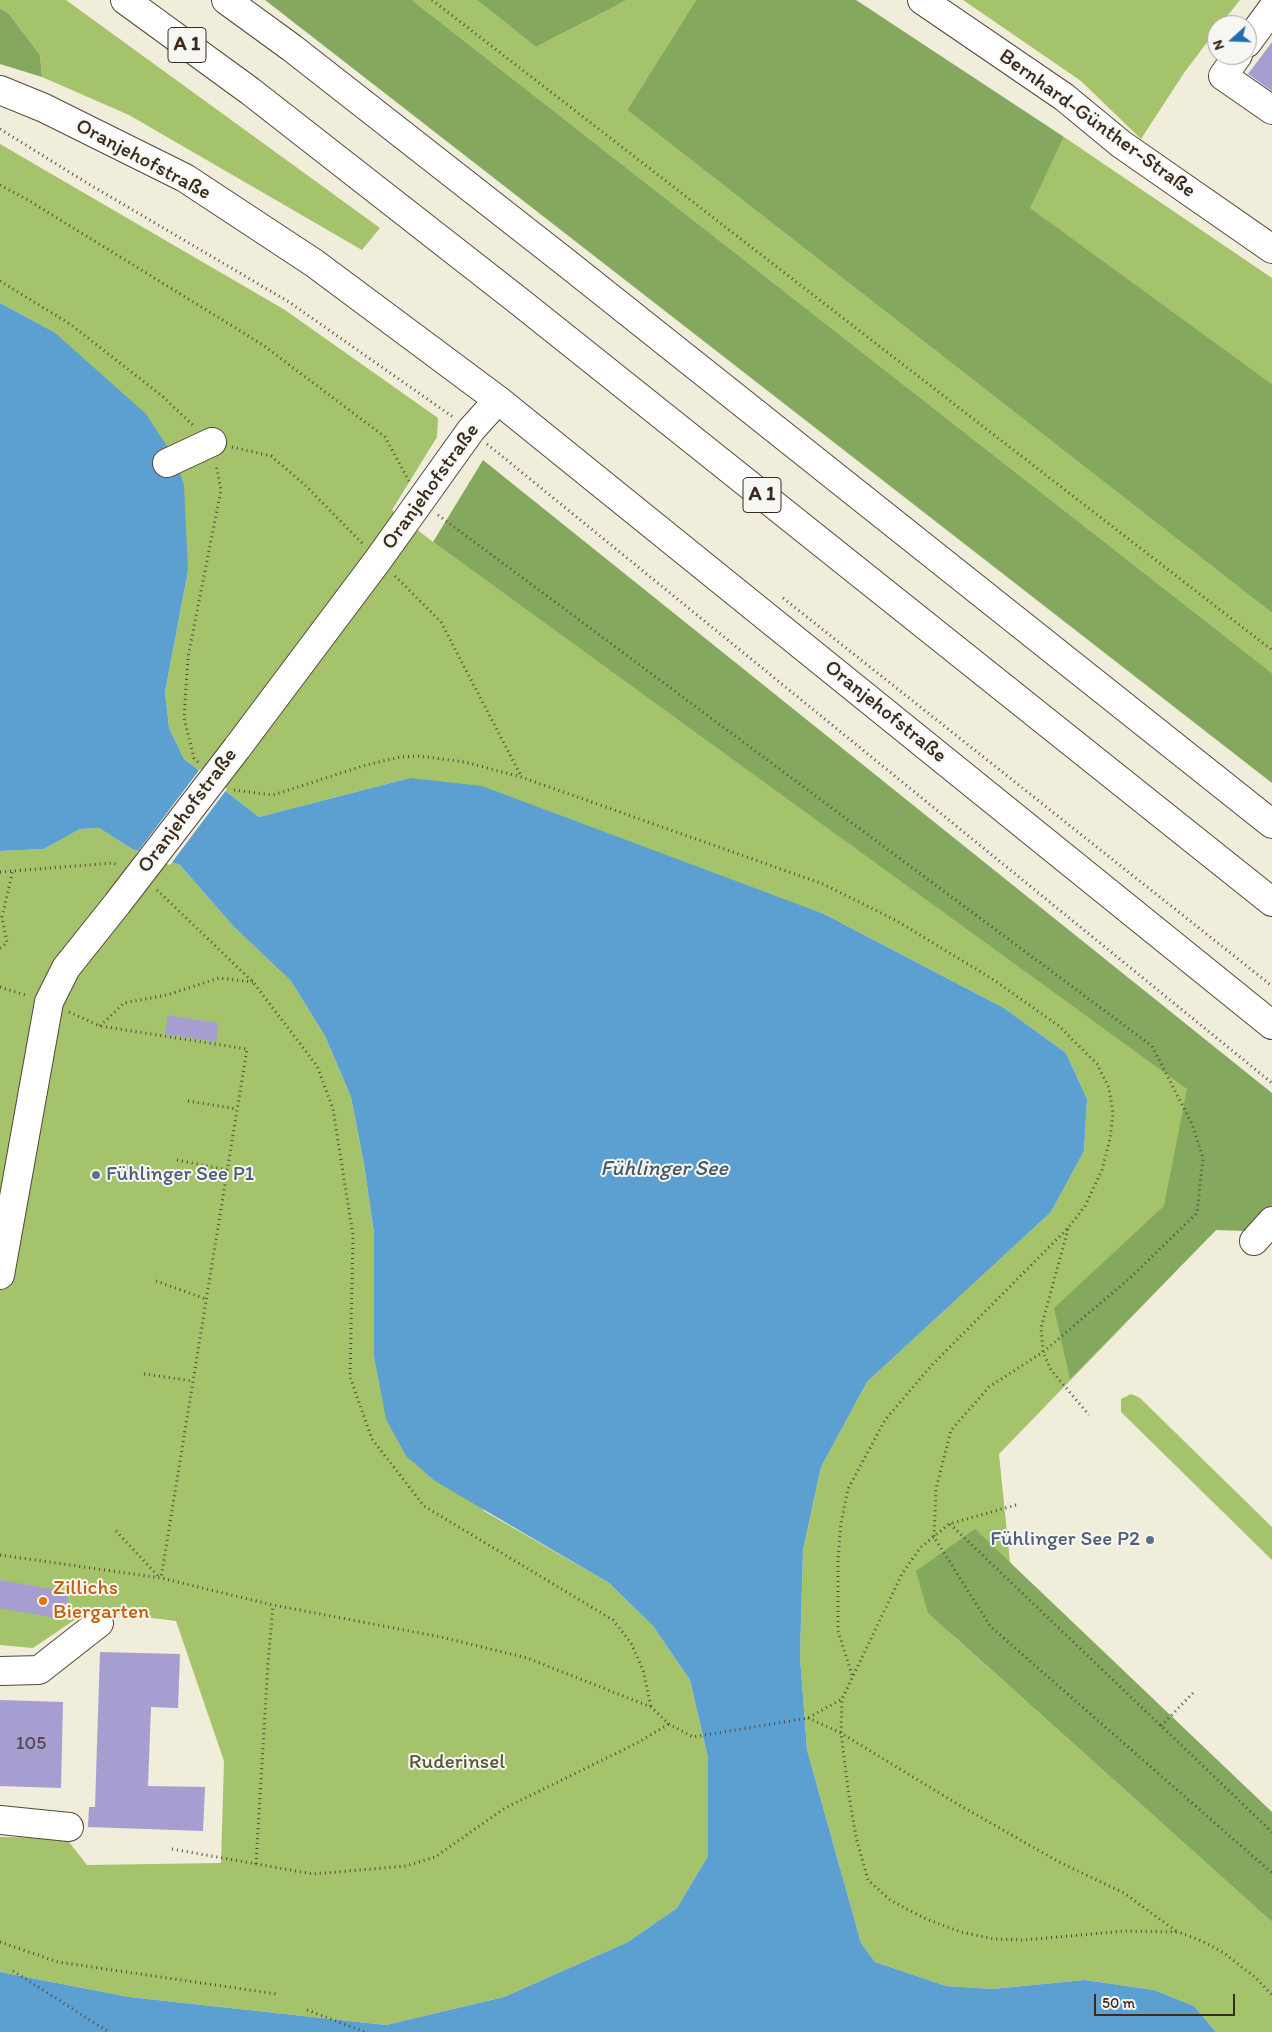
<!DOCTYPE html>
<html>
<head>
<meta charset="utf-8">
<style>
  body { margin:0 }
  #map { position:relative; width:1272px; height:2032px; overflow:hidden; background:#f0eddb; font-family:Itim,sans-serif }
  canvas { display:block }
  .north { position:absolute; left:1207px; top:15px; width:50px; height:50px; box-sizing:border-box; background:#f6f6f2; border:1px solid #aba49d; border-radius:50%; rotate:250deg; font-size:14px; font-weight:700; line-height:20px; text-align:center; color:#3b2a1e }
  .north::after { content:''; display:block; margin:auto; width:18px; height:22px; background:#1f6fb2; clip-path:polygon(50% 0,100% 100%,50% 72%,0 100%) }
  .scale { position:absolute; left:1094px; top:1994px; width:141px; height:22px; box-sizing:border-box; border:2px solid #3b2a1e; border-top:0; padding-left:6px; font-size:15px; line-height:18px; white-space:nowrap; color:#3b2a1e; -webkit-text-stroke:4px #f6f6f2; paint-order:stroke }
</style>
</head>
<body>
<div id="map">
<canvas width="1272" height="2032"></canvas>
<div class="north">N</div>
<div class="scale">50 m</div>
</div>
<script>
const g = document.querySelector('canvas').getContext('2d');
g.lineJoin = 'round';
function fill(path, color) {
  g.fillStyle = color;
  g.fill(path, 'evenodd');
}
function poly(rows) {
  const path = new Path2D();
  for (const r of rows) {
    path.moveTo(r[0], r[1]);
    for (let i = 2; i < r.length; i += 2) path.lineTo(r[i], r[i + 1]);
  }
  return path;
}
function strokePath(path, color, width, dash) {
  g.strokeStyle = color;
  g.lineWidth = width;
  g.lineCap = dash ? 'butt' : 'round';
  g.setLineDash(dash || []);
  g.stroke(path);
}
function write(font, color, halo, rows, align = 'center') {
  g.font = font + ' Itim,sans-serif';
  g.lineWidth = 4;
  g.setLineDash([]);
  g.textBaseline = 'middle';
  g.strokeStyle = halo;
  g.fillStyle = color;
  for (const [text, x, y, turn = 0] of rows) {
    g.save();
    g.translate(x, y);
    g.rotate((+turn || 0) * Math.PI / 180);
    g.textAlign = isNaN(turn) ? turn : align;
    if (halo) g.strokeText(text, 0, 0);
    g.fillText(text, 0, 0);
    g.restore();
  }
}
const green = poly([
  [0,0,66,0,380,228,362,250,129,115,42,77,40,55,9,14,0,8],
  [412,0,477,0,536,47,627,0,696,0,627,110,1272,613,1272,673],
  [963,0,1240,0,1220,25,1217,25,1217,29,1184,73,1141,139,1081,81],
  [1064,137,1272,278,1272,384,1029,208],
  [0,144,285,310,438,418,437,437,392,510,433,542,1188,1089,1216,1230,999,1454,1010,1562,949,1632,1272,1922,1272,2032,1216,2032,1194,2006,1154,1990,1085,1980,992,1989,946,1986,875,1962,861,1943,807,1750,800,1656,803,1550,821,1467,867,1382,1051,1212,1084,1151,1087,1099,1066,1053,1004,1008,824,914,410,778,259,817,184,759,169,728,165,692,188,571,54,332,0,303],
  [99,828,132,849,180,865,234,927,291,981,325,1036,351,1097,364,1164,374,1233,374,1356,484,1511,609,1583,653,1626,690,1680,708,1758,708,1856,677,1908,628,1942,504,1997,386,2025,129,1997,0,1972,0,1837,66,1838,87,1865,221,1863,224,1761,176,1621,89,1610,33,1648,0,1645,0,851,44,849,80,829],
  [1131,1394,1140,1398,1272,1527,1272,1560,1121,1412,1121,1399]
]);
const forest = poly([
  [265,0,412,0,1272,673,1272,783],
  [477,0,627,0,536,47],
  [696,0,856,0,1064,137,1030,208,1272,384,1272,613,627,110],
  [0,8,9,14,40,55,42,77,0,64],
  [483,460,1272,1093,1272,1205,1247,1231,1216,1230,1070,1379,1054,1308,1164,1206,1187,1089,433,542],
  [975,1529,1272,1812,1272,1922,928,1613,916,1571]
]);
const water = poly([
  [0,303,54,332,146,414,174,457,184,485,188,571,165,692,169,728,184,759,259,817,410,778,482,786,824,914,1004,1008,1066,1053,1087,1099,1084,1151,1051,1212,867,1382,821,1467,803,1550,800,1656,807,1750,861,1943,875,1962,946,1986,992,1989,1085,1980,1154,1990,1194,2006,1216,2032,0,2032,0,1972,129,1997,386,2025,504,1997,628,1942,677,1908,708,1856,708,1758,690,1680,653,1626,609,1583,435,1481,406,1456,386,1419,374,1356,374,1233,364,1164,351,1097,325,1036,291,981,234,927,180,865,132,849,99,828,80,829,44,849,0,851]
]);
const pier = poly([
  [200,769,227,789,170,865,136,854]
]);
const building = poly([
  [1272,42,1272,91,1248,74],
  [168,1015,218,1023,216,1042,165,1034],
  [0,1580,69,1592,63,1619,0,1608],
  [100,1652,180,1654,178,1708,151,1707,148,1786,205,1787,203,1831,88,1827,89,1807,95,1807],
  [0,1700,63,1702,61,1788,0,1786]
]);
const path = poly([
  [432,0,1272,650],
  [0,129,87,183,289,302,453,417],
  [0,185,28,200,263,345,385,437,409,481],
  [0,281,70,324,161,395,195,427],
  [487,444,1272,1083],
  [232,447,271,456,304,484,362,543],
  [438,515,1152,1046,1192,1124,1203,1158,1197,1213,1130,1278,1043,1352,989,1387,951,1430,936,1489,934,1537,990,1626,1272,1873],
  [395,576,441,622,521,776],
  [783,598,1272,986],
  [198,762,194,758,184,718,188,657,221,490,216,465],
  [234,790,273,795,366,765,400,757,420,756,465,762,521,777,823,884,897,921,994,980,1059,1026,1097,1064,1109,1088,1113,1113,1110,1139,1102,1170,1085,1206,1068,1228,931,1366,885,1420,848,1489,841,1523,838,1559,838,1631,853,1678],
  [0,872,113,863,118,865],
  [157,890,253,982,317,1066,333,1109,353,1236,350,1377,372,1439,424,1506,613,1620,631,1643,643,1670,651,1707],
  [0,948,7,943,2,917,13,870],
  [0,987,28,996],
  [69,1012,100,1026,247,1049,161,1578],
  [100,1026,124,1003,167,995,219,978,253,982],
  [188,1101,237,1109],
  [177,1160,227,1170],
  [1068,1229,1041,1328,1043,1352,1051,1370,1089,1415],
  [156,1281,206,1299],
  [144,1374,193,1381],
  [1016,1505,949,1524,920,1548,902,1574,842,1699,841,1733,848,1789,856,1837,868,1880,890,1900,926,1919,961,1932,994,1939,1024,1940,1125,1931,1178,1932,1202,1941,1224,1953,1256,1978,1272,1995],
  [950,1524,1272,1832],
  [116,1531,160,1578],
  [0,1555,161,1578,273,1605,441,1637,527,1658,651,1707,669,1724,693,1737,808,1718,842,1699],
  [808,1718,841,1733,954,1802,1059,1862,1124,1893,1176,1931],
  [1161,1726,1194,1692],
  [172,1849,313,1874,406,1866,435,1857,505,1808,637,1743,669,1724],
  [256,1864,268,1663,273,1605],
  [0,1942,58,1962,277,1994],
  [13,1971,109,2032],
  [307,2010,365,2032]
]);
const minor = poly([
  [922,0,1064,97,1121,144,1272,249],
  [1247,43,1272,9],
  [1238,55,1223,76,1272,110],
  [0,90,44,108,185,178,314,263,498,400,1272,1025],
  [167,463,212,442],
  [237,748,378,560,471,430,498,400],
  [1254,1241,1272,1221],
  [0,1275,49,1002,66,968,117,904],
  [0,1671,39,1670,99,1623],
  [0,1820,69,1827]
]);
const highway = poly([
  [125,0,250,91,520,302,1272,902],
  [226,0,292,48,564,261,1272,824]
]);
const minorBridge = poly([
  [117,904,237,748]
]);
const markers = [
  [96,1175,5,"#5c6f8a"],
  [1150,1540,5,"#5c6f8a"],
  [43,1601,5,"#e8710a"]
];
const numberNames = [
  ["105",31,1744]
];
const shields = [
  [187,45,38],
  [762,495,38]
];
const shieldNames = [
  ["A 1",187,45],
  ["A 1",762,495]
];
const streetNames = [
  ["Bernhard-Günther-Straße",1097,124,36],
  ["Oranjehofstraße",143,160,28],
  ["Oranjehofstraße",431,487,-54],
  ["Oranjehofstraße",885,712,39],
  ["Oranjehofstraße",188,811,-53]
];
const serviceNames = [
  ["Fühlinger See P1",106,1175],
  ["Fühlinger See P2",1140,1540,"right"]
];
const foodNames = [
  ["Zillichs",53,1589],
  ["Biergarten",53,1613]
];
const parkNames = [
  ["Ruderinsel",457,1763]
];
const waterNames = [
  ["Fühlinger See",664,1169]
];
fill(green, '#a5c36a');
fill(forest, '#84a95e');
fill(water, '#5ca0d1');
fill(pier, '#f0eddb');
fill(building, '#a69ed1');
strokePath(minor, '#56473a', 30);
strokePath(highway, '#56473a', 30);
strokePath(path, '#56473a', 3, [1, 4]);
strokePath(minor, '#fff', 28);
strokePath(highway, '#fff', 28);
strokePath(minorBridge, '#56473a', 30, []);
strokePath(minorBridge, '#fff', 28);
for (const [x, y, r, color] of markers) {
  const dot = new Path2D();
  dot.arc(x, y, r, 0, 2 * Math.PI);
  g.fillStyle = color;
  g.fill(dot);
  strokePath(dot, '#f6f6f2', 2);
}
write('19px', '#56474b', null, numberNames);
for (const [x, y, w] of shields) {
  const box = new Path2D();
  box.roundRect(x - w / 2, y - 17.5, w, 35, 4);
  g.fillStyle = '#f6f6f2';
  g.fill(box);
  strokePath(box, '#3b2a1e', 1);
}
write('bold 20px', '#3b2a1e', null, shieldNames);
write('21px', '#3b2a1e', '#f6f6f2', streetNames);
write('21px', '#4e5e75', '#f6f6f2', serviceNames, 'left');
write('21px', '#c56008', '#f6f6f2', foodNames, 'left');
write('21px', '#5b5835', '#f6f6f2', parkNames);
write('italic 22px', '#485966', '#f6f6f2', waterNames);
</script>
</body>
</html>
